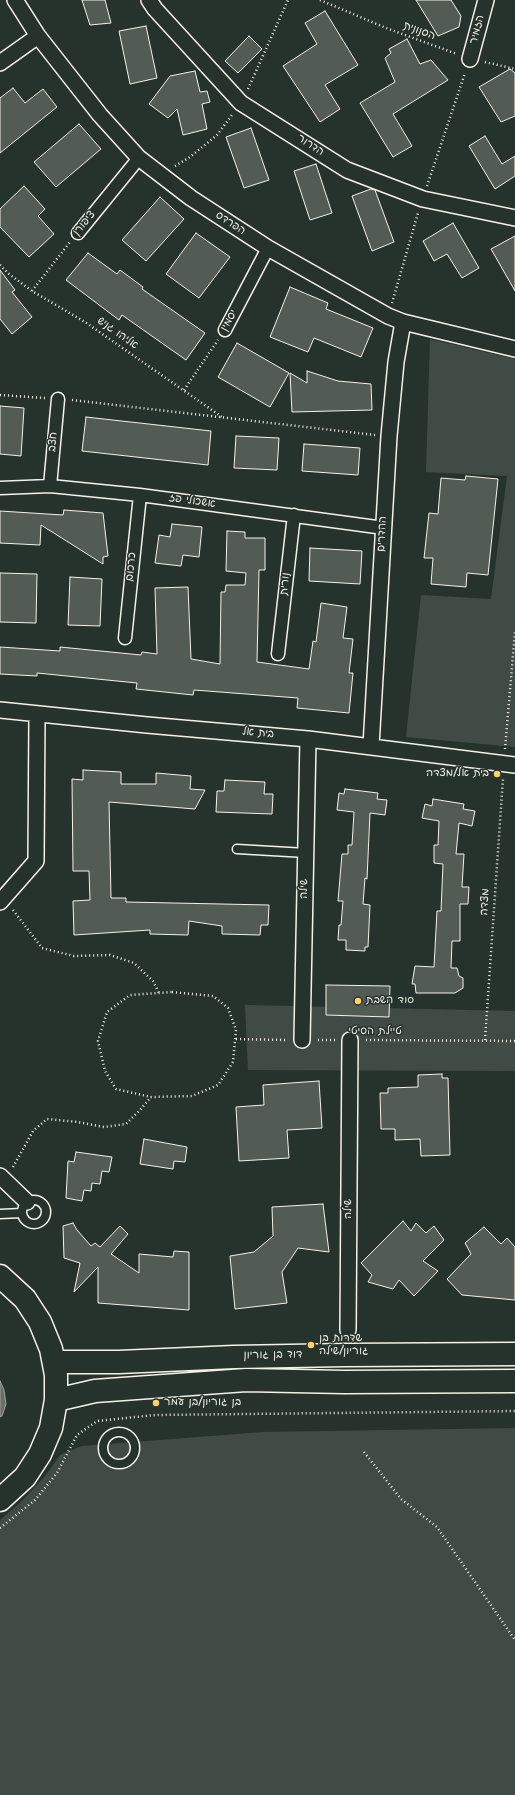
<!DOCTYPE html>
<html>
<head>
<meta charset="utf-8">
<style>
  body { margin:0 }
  canvas { display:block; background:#26332d }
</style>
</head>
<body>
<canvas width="515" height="1795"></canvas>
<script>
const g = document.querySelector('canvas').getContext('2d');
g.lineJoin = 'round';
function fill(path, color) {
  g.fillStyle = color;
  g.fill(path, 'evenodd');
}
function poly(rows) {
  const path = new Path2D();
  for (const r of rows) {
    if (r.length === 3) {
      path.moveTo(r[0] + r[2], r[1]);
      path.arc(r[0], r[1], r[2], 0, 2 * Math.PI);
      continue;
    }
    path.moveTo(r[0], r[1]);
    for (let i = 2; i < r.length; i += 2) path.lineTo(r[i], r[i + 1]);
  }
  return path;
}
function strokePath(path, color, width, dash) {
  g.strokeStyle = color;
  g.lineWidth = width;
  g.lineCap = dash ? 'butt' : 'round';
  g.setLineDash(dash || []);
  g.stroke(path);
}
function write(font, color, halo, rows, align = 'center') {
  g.font = font + ' Kalam,"Playpen Sans Hebrew",sans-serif';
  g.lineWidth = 3;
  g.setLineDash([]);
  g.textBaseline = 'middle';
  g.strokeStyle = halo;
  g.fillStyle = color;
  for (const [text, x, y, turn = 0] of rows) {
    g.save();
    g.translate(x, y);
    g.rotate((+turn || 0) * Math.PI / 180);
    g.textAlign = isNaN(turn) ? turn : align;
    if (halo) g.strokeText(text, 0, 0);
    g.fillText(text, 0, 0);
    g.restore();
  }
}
const green = poly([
  [430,339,515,359,515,747,406,737,421,595,491,599,507,476,426,472],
  [245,1005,515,1011,515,1071,248,1070],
  [515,1428,515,1795,0,1795,0,1520,21,1502,46,1475,60,1455,82,1446,263,1432]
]);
const water = poly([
  [0,1381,4,1390,6,1404,2,1416,0,1417,0,1381]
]);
const building = poly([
  [82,0,105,0,111,23,90,25,82,0],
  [416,0,451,0,461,16,459,27,438,36,416,0],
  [325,11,358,65,325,85,340,109,320,122,283,66,317,44,305,23,325,11],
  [146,26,157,78,130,84,119,31,146,26],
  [249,36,262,49,238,73,225,61,249,36],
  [407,39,420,64,431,60,448,80,393,114,412,146,393,157,360,103,395,82,385,58,391,53,389,49,407,39],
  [510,69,515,73,515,116,501,122,479,87,510,69],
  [195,71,200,92,207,91,210,102,202,104,207,129,183,135,177,109,168,118,149,104,170,76,195,71],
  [13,88,25,103,43,89,57,107,0,153,0,98,13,88],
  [79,124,101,149,56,187,34,162,79,124],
  [251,128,269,180,244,188,226,137,251,128],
  [485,136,502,164,515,156,515,176,495,189,469,146,485,136],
  [316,164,332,213,310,220,294,171,316,164],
  [24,186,45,209,38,216,54,234,29,257,0,227,0,209,24,186],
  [371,189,375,190,394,242,372,251,352,196,371,189],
  [160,197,184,219,146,261,122,240,160,197],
  [453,223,479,268,462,278,447,254,434,261,423,241,453,223],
  [196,233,230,257,199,298,166,274,196,233],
  [515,236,515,291,491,249,515,236],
  [88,253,117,274,120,270,143,287,142,289,205,333,186,360,122,315,119,320,66,280,88,253],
  [0,270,15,290,12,292,32,317,12,334,0,319,0,270],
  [290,287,328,303,326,309,373,328,361,357,314,338,308,352,270,337,290,287],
  [237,343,289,373,270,407,218,377,237,343],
  [307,371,338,381,371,384,372,410,292,412,290,373,307,383,307,371],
  [0,406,24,408,21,456,0,454,0,406],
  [86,417,211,431,208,465,82,451,86,417],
  [236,436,279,438,277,470,234,468,236,436],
  [304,444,360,448,358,475,302,471,304,444],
  [466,476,498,479,488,575,467,573,466,587,431,584,433,558,424,558,429,513,438,514,441,478,465,480,466,476],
  [64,510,103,513,108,556,103,557,103,564,41,525,40,545,0,543,0,511,63,515,64,510],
  [172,524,202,527,199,557,183,555,181,566,155,563,159,535,170,537,172,524],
  [227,531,245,532,245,538,265,538,265,570,259,570,257,662,309,669,313,641,316,642,321,603,347,607,343,638,353,639,349,673,353,673,349,713,297,708,298,698,194,690,193,695,136,689,137,683,37,673,37,676,0,674,0,647,60,651,60,647,141,655,142,652,157,654,155,588,188,587,191,659,220,664,221,592,225,592,226,585,245,585,246,573,226,571,227,531],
  [310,548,362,551,360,584,309,581,310,548],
  [0,573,37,574,36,623,0,622,0,573],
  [70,577,102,579,100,626,68,625,70,577],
  [83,770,121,772,121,784,156,784,156,773,191,776,190,789,205,790,195,809,109,802,111,898,126,898,126,902,269,905,268,925,261,925,260,935,222,934,222,926,189,921,188,935,150,934,150,930,74,935,73,901,90,900,89,871,73,871,72,779,83,780,83,770],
  [225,780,265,782,264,794,273,794,272,814,216,812,217,791,224,791,225,780],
  [345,789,378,793,377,799,387,800,385,815,370,813,367,879,365,878,363,904,370,905,368,947,365,947,365,951,346,950,346,940,338,940,339,925,341,925,343,901,338,901,342,854,348,854,348,845,352,845,354,812,337,810,339,793,344,794,345,789],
  [433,799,464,804,463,809,475,811,472,826,459,823,456,854,464,854,462,887,469,887,468,904,460,904,460,941,452,941,451,968,457,968,459,976,463,978,463,988,455,993,416,993,415,984,412,984,415,966,434,967,437,911,441,911,443,864,434,863,434,845,438,845,439,821,422,818,425,804,432,806,433,799],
  [326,985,390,986,389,1017,326,1015,326,985],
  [442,1074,442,1078,448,1078,450,1155,421,1156,420,1139,395,1140,395,1129,381,1129,380,1093,388,1093,388,1088,418,1087,418,1075,442,1074],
  [319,1081,322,1128,287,1130,289,1158,239,1161,236,1107,264,1105,263,1085,319,1081],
  [144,1139,187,1147,185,1162,174,1161,173,1169,140,1164,144,1139],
  [76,1152,112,1157,109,1172,102,1171,100,1184,92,1183,91,1191,84,1190,82,1201,66,1198,68,1161,74,1162,76,1152],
  [323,1204,329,1252,298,1248,282,1272,287,1303,235,1309,230,1256,254,1252,273,1236,272,1207,323,1204],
  [403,1221,411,1231,416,1223,426,1233,434,1226,444,1240,423,1261,438,1271,414,1296,399,1280,393,1289,368,1282,372,1275,361,1263,403,1221],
  [73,1223,77,1230,91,1246,95,1243,100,1247,120,1226,128,1234,111,1254,139,1273,139,1254,173,1257,174,1251,189,1252,189,1310,98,1303,98,1267,74,1292,80,1263,64,1258,63,1226,73,1223],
  [484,1227,501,1244,507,1238,515,1247,515,1300,462,1295,447,1279,471,1254,465,1243,484,1227]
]);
const path = poly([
  [320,0,386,28,457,54],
  [485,62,515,69],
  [248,89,288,0],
  [175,166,190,157,217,135,232,115],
  [427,186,465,73],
  [0,265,9,274,32,291,85,322,222,417],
  [32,291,70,242],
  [392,303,418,213],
  [184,390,218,340],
  [0,395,45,398],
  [72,400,375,435],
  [505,749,515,632],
  [13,910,42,948,74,956,110,955,134,963,153,981,159,993],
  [172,992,213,996,228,1008,236,1030,233,1062,218,1085,192,1096,151,1097,116,1089,105,1071,98,1041,107,1012,130,995,172,992],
  [236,1039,287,1040],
  [318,1040,335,1040],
  [366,1040,515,1041],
  [485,1040,503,778],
  [13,1167,33,1131,47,1119,78,1122,104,1127,126,1124,140,1110,151,1097],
  [364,1452,401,1499,437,1527,515,1640],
  [0,1528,35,1500,57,1473,77,1435,97,1421,155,1415,515,1411]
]);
const service = poly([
  [237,849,306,853],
  [34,1212,12],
  [0,1214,22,1213],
  [119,1448,16]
]);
const pedestrian = poly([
  [78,233,139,158],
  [225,330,268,248],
  [50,486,58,399],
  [0,488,50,486,140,495,384,528],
  [125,638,140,495],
  [278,654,294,515]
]);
const minor = poly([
  [15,0,38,36,100,115,139,158,191,198,268,248,388,316,403,322,515,349],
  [149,0,155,9,241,103,347,170,423,199,515,218],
  [470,59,486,0],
  [0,63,38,36],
  [0,710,147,725,308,739,515,765],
  [371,746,389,436,396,362,403,322],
  [0,902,36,861,37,714],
  [302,1040,308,739],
  [0,1176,27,1202],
  [348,1330,350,1040]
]);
const secondary = poly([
  [0,1276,25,1299,40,1322,51,1349,56,1375,56,1400,51,1428,40,1454,25,1477,0,1500],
  [54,1362,119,1362,234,1357,345,1355,515,1354],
  [56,1400,95,1391,246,1380,344,1382,515,1381]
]);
const markers = [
  [497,774,4,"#ffd166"],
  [358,1001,4,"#ffd166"],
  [311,1345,4,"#ffd166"],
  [156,1403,4,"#ffd166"]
];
const streetNames = [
  ["הזמיר",478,30,-75],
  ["הסנונית",419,32,20],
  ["הדרור",310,146,33],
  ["ציפורן",85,224,-51],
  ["הפרדס",230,224,33],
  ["יסמין",230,321,-61],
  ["אליהו גניש",117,334,35],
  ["חצב",54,442,-85],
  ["אשכולי פז",192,502,8],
  ["ההדרים",383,534,-87],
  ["כרכום",132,567,-84],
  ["נורית",286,584,-84],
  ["בית אל",258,734,5],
  ["שילה",305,889,-89],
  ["מצדה",486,902,-86],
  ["טיילת הסיטי",375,1032],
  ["שילה",349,1209,-90],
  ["דוד בן גוריון",273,1356,-1]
];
const poiNames = [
  ["בית אל/מצדה",489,774,"right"],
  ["סוד השבת",366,1001],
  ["שדרות בן",319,1339],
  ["גוריון/שילה",319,1352],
  ["בן גוריון/בן עמר",164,1403]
];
fill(green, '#414b45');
fill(water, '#676f68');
strokePath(water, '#9fa39b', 1);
fill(building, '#525c55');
strokePath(building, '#f4f1e8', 1);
strokePath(service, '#f4f1e8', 11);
strokePath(pedestrian, '#f4f1e8', 15);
strokePath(minor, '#f4f1e8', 18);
strokePath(secondary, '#f4f1e8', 25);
strokePath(path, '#f4f1e8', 2.5, [1, 3]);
strokePath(service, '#26332d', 8);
strokePath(pedestrian, '#26332d', 12);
strokePath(minor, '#26332d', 15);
strokePath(secondary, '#26332d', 22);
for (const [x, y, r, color] of markers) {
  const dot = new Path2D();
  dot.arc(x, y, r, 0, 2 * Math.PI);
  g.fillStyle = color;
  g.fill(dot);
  strokePath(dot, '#26332d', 1.5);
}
write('11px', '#f4f1e8', '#26332d', streetNames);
write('11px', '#f4f1e8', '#26332d', poiNames, 'left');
</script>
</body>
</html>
